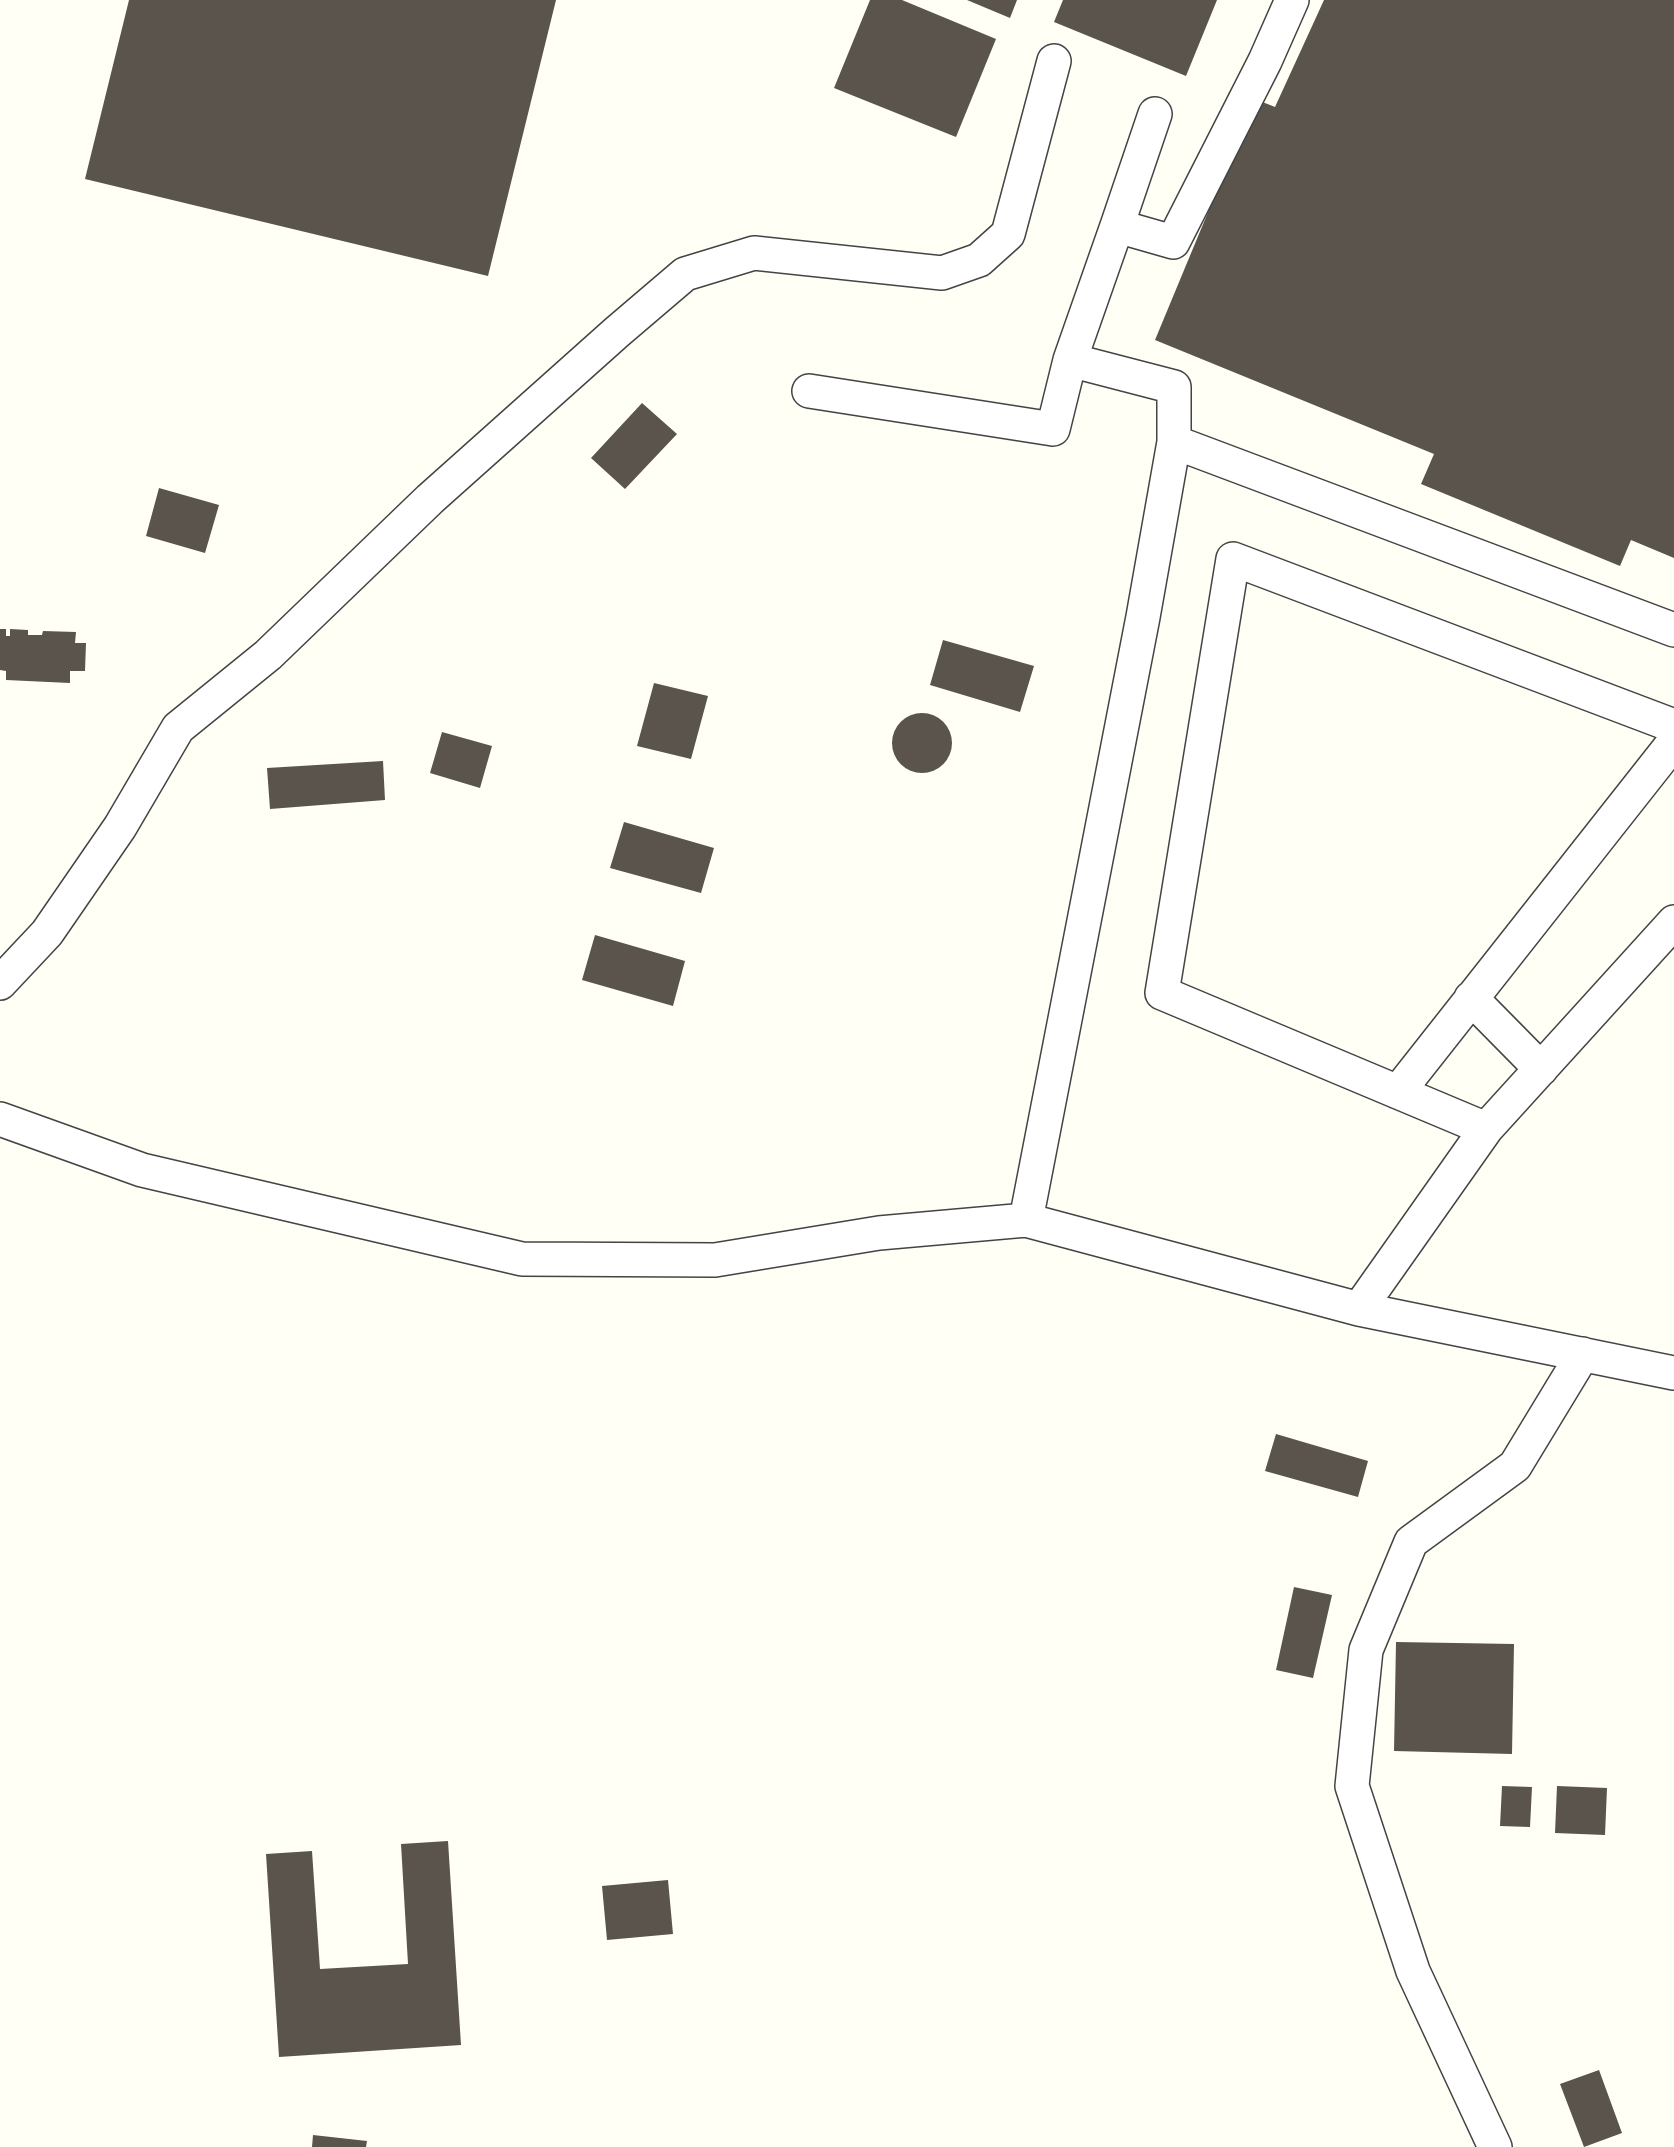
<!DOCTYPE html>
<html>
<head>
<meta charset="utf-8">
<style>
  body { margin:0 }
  canvas { display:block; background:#fffff5 }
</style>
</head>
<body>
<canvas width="1674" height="2147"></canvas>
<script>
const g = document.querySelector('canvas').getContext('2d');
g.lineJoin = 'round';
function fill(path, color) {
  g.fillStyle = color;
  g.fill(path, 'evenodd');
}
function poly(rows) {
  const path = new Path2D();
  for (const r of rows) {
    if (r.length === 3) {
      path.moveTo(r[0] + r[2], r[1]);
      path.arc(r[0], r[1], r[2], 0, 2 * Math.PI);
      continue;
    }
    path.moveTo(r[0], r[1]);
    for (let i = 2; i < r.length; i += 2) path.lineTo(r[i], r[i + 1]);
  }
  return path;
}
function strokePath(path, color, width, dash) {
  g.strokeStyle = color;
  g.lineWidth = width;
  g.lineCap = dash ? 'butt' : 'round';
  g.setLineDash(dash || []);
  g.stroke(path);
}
const building = poly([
  [129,0,556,0,488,276,85,179],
  [870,0,902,0,996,39,956,137,834,88],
  [967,0,1017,0,1010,18],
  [1063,0,1217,0,1186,76,1054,22],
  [1324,0,1674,0,1674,558,1631,540,1620,566,1421,484,1434,454,1155,340,1255,99,1275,107],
  [642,403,677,434,625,489,591,458],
  [159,488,219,505,205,553,146,536],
  [0,629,6,629,6,636,10,636,10,629,28,630,28,635,42,635,43,631,76,632,75,643,86,643,85,671,70,671,70,683,6,680,6,671,0,670],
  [943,640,1034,666,1020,712,930,685],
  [654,683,708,696,691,759,637,746],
  [922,743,30],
  [442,732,492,746,480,788,430,773],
  [383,761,385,800,270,809,267,768],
  [624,822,714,848,701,893,610,868],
  [595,935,685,961,673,1006,582,980],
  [1276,1434,1368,1461,1358,1497,1265,1471],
  [1294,1587,1332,1595,1313,1678,1276,1670],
  [1396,1642,1514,1644,1512,1754,1394,1751],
  [1502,1786,1532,1787,1530,1827,1500,1826],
  [1557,1786,1607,1788,1605,1835,1555,1833],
  [448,1841,461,2045,279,2057,266,1854,312,1851,320,1969,408,1964,401,1844],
  [668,1880,673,1934,607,1940,602,1886],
  [1599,2070,1622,2133,1584,2147,1560,2084],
  [313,2135,367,2141,366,2147,312,2147]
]);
const minor = poly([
  [1117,226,1155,114],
  [809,391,1053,429,1070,360],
  [1174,442,1174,387,1070,360,1117,226,1173,242,1265,61,1292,0],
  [0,983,47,933,120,827,178,728,268,655,430,499,617,332,685,274,754,253,942,273,979,260,1008,234,1054,61],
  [1471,998,1541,1069],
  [1398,1092,1674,742],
  [0,1119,142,1170,522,1259,715,1260,879,1233,1026,1220,1359,1309,1674,1373],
  [1486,1129,1162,993,1233,559,1674,726],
  [1026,1220,1143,617,1174,442,1674,630],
  [1359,1309,1486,1129,1674,922],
  [1495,2147,1413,1971,1352,1786,1366,1650,1411,1542,1515,1466,1583,1354]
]);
fill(building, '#5a544c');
strokePath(minor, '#444', 36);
strokePath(minor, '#fff', 33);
</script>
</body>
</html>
